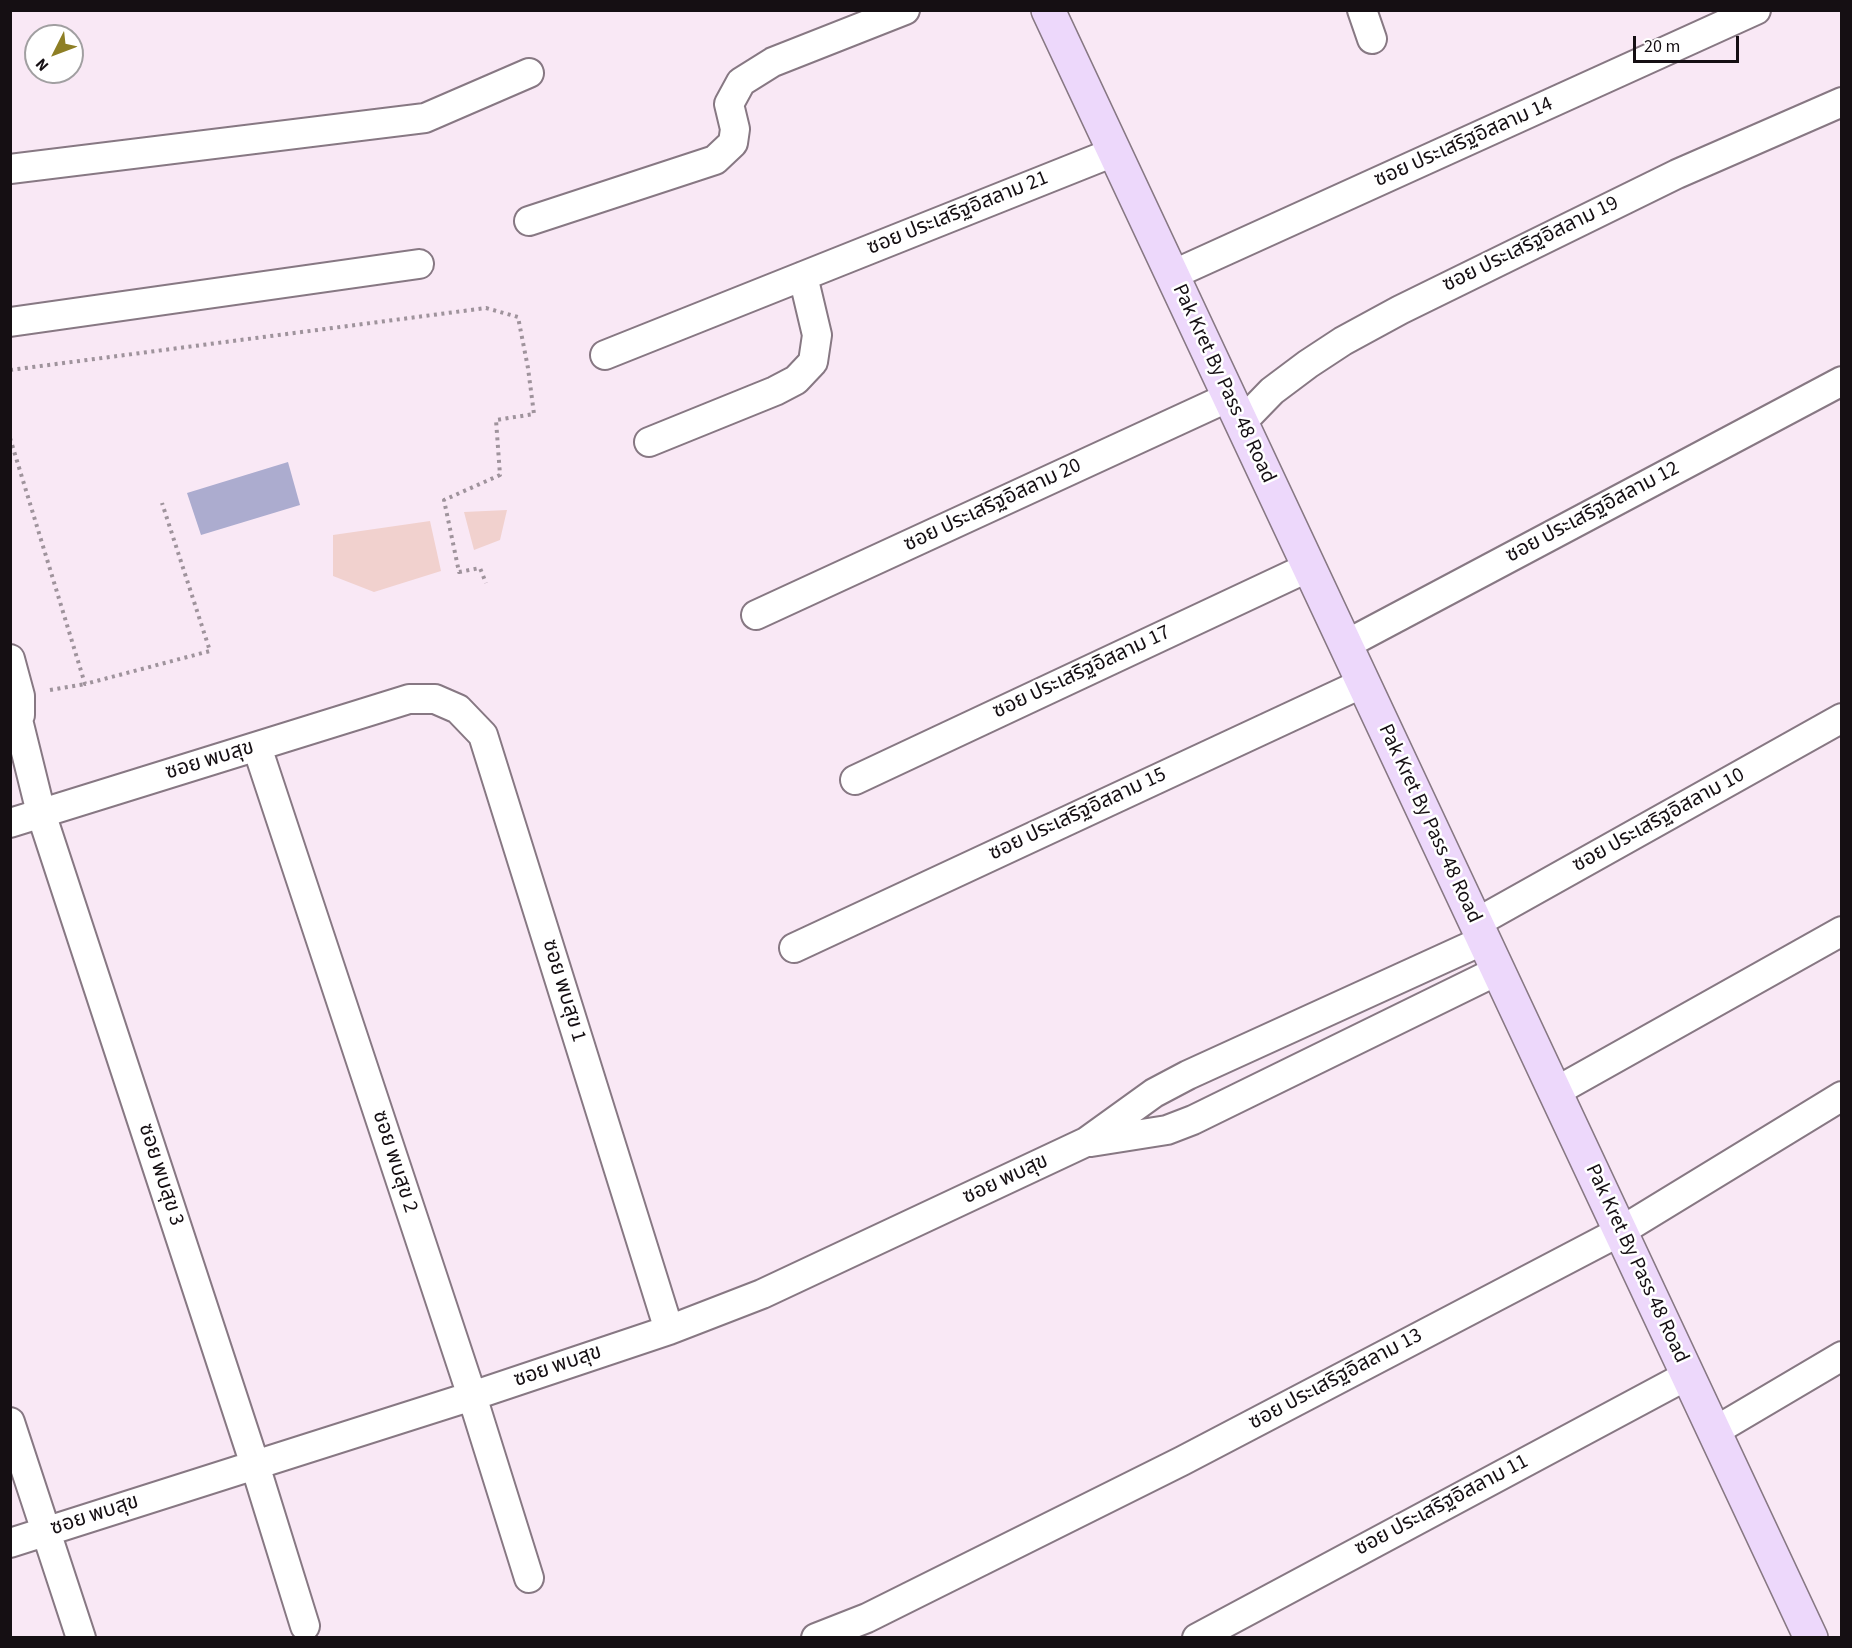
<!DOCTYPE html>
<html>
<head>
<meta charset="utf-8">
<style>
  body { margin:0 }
  #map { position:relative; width:1852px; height:1648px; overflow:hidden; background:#f9e8f5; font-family:"Source Sans 3",sans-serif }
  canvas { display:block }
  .frame { position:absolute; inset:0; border:12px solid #150f13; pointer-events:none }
  .north { position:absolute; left:24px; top:24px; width:60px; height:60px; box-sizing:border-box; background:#fff; border:2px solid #a19fa1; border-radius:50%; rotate:228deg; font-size:16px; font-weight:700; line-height:24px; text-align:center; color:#150f13 }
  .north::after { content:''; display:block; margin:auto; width:21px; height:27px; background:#8e7f25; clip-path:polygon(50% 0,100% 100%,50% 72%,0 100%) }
  .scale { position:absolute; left:1633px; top:36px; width:106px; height:27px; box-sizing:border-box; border:3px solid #150f13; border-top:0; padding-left:8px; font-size:18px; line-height:21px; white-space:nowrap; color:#150f13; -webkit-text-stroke:4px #fff; paint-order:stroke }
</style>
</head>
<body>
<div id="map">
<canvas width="1852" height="1648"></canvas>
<div class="frame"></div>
<div class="north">N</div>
<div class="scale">20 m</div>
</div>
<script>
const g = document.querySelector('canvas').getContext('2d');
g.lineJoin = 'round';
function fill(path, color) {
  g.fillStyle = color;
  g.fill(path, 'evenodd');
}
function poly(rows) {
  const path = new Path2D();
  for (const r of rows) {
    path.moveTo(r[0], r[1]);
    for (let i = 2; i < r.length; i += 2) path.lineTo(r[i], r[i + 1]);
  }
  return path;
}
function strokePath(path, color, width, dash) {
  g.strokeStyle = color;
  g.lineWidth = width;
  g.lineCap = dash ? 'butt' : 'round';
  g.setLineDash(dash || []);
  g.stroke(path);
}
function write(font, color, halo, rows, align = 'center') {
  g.font = font + ' "Source Sans 3","Noto Sans Thai",sans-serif';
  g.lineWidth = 5;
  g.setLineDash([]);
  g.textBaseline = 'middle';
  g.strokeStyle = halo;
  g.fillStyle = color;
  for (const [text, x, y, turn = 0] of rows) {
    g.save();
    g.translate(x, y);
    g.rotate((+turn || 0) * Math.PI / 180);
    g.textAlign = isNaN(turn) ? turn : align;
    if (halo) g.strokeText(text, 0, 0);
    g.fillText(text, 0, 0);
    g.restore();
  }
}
const green = poly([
  [507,510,500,540,474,550,464,512],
  [430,521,441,571,374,592,333,576,333,535]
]);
const water = poly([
  [288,462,300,505,201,535,187,493]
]);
const path = poly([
  [10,370,486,308,518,317,528,368,534,414,496,420,500,475,444,500,459,572,480,568,486,583],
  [10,438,85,684,210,651,162,503],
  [50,690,85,684]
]);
const street = poly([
  [1362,10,1372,39],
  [10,169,425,118,529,73],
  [529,221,715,160,733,143,735,129,729,104,741,82,773,62,905,10],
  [1172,275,1756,10],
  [10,322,419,264],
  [605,355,1114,152],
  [1241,423,1272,391,1308,364,1343,341,1400,310,1677,174,1842,102],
  [649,442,775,391,796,380,813,362,817,335,803,276],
  [756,615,1229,397],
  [1345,645,1842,381],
  [10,659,20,696,20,715],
  [19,724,41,813,255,1465,305,1626],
  [257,747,472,1396,529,1578],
  [855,780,1309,567],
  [10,823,409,699,435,699,458,709,483,735,669,1330],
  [1476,923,1842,718],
  [794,948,1363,683],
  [1555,1092,1842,931],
  [1091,1142,1167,1130,1193,1120,1497,971],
  [10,1422,81,1638],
  [1715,1431,1842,1356],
  [10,1543,472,1396,669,1330,762,1294,1086,1142,1154,1093,1188,1075,1484,940],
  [816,1638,867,1618,1182,1461,1621,1231,1842,1096],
  [1197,1638,1688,1375]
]);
const secondary = poly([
  [1048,10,1811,1638]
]);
const streetNames = [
  ["ซอย ประเสริฐอิสลาม 14",1464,143,-24],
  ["ซอย ประเสริฐอิสลาม 21",958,214,-22],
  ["ซอย ประเสริฐอิสลาม 19",1531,245,-26],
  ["Pak Kret By Pass 48 Road",1223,384,65],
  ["ซอย ประเสริฐอิสลาม 20",993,506,-25],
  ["ซอย ประเสริฐอิสลาม 12",1593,513,-28],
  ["ซอย ประเสริฐอิสลาม 17",1082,673,-25],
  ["ซอย พบสุข",210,761,-17],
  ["ซอย ประเสริฐอิสลาม 15",1078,815,-25],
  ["ซอย ประเสริฐอิสลาม 10",1659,821,-29],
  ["Pak Kret By Pass 48 Road",1429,824,65],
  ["ซอย พบสุข 1",563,991,73],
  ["ซอย พบสุข 2",394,1162,72],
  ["ซอย พบสุข 3",160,1175,72],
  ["ซอย พบสุข",1006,1180,-25],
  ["Pak Kret By Pass 48 Road",1636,1264,65],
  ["ซอย พบสุข",558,1367,-19],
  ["ซอย ประเสริฐอิสลาม 13",1336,1380,-28],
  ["ซอย ประเสริฐอิสลาม 11",1442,1506,-28],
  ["ซอย พบสุข",95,1516,-18]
];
fill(green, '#f1d1ce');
fill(water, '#acaccf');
strokePath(street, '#877883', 32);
strokePath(secondary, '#877883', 36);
strokePath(path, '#9f939c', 4, [3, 4.5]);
strokePath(street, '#fff', 28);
strokePath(secondary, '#edd8fb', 33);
write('21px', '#150f13', '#fff', streetNames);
</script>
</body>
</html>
